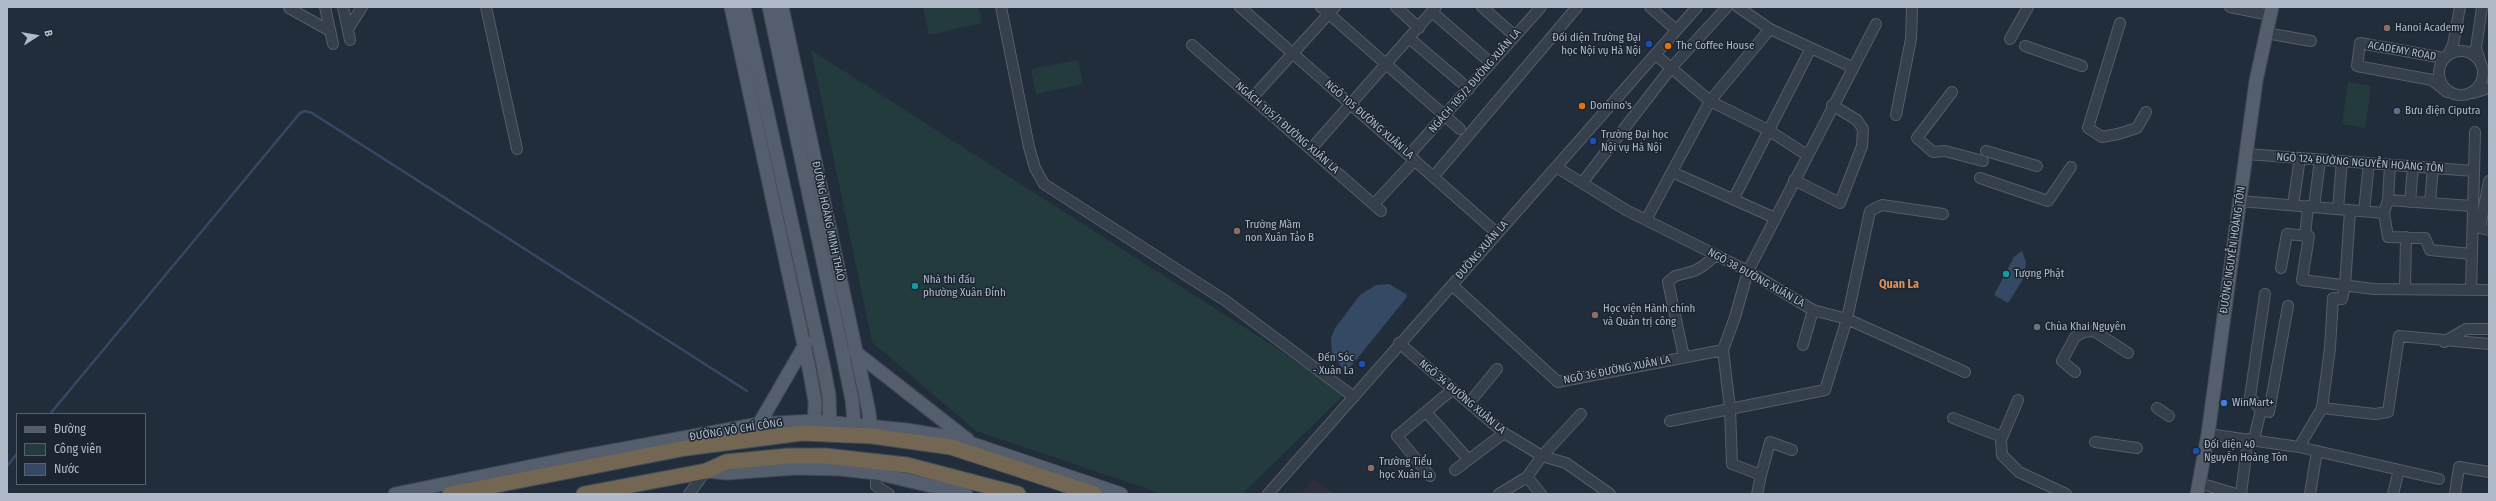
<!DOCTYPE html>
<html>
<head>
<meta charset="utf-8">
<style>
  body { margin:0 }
  #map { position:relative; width:2496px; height:501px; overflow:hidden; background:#222d3c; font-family:"Fira Sans Condensed",sans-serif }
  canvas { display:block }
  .frame { position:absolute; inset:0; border:8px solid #b1bac8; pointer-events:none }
  .legend { position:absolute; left:16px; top:413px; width:130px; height:72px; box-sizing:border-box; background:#1b2431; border:1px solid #57606d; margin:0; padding:5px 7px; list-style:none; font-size:12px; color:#b1bac8 }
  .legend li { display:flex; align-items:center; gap:8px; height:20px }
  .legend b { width:20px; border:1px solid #57606d }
  .north { position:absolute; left:16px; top:16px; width:40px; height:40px; -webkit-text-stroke:3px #1b2431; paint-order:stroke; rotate:78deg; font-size:11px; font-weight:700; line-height:16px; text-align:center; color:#b1bac8 }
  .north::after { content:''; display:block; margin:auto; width:14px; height:18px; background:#b1bac8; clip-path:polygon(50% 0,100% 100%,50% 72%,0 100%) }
</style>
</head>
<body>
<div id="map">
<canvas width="2496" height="501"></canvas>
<div class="frame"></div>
<ul class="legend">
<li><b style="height:5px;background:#545e6d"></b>Đường</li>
<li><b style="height:11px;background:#243b3d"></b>Công viên</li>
<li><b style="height:11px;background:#354864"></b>Nước</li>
</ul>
<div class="north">B</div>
</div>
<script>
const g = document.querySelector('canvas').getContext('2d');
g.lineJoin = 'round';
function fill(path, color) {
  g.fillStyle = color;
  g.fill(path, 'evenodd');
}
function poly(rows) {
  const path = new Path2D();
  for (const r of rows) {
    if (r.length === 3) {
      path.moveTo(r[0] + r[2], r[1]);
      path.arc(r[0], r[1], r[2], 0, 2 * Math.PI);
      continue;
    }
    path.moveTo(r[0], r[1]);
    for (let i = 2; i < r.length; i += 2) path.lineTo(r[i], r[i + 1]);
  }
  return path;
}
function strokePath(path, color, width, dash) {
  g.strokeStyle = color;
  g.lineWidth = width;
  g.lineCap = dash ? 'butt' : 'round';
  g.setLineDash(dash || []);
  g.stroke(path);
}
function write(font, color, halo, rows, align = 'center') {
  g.font = font + ' "Fira Sans Condensed",sans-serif';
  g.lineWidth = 3;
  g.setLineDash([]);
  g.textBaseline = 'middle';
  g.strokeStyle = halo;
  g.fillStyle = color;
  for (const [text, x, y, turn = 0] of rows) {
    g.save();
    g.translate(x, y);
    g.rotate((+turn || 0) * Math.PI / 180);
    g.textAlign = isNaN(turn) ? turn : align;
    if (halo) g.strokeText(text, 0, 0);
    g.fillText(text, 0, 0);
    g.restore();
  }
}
const medical = poly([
  [1314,479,1336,494,1301,494]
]);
const green = poly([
  [923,7,978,7,982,23,929,35],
  [811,50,1272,345,1344,395,1242,494,1163,494,976,431,872,342],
  [1078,60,1083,84,1036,94,1031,69],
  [2348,82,2371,86,2365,128,2342,124]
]);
const water = poly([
  [2022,251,2026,262,2025,276,2008,303,1994,295,2014,257],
  [1389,284,1406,294,1407,297,1348,370,1345,371,1332,355,1331,338,1335,328,1360,295,1376,285]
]);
const stream = poly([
  [50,414,300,113,305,111,312,113,747,391],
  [7,466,17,454]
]);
const minor = poly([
  [325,7,333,44],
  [343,7,350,40],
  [486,7,517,149],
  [1001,7,1029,147,1035,168,1044,184,1226,301,1354,397],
  [1240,7,1497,233],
  [1321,7,1460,129],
  [1396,7,1419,28],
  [1482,7,1515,36],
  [1650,7,1676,30],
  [1738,7,1770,29,1852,67],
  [2230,7,2270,15],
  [289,8,330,31],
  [1432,12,1491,63],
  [2120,23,2088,128,2102,137,2118,134,2137,128,2146,112],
  [348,29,362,7],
  [2266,33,2311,41],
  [1409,38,1469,89],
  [2010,39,2028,7],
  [1192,45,1381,211],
  [2025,46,2082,66],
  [2461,73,22],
  [1656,55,1710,101,1768,130,1807,155],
  [2448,55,2453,45,2460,7],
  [2444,58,2360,43,2357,66,2432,80,2447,92],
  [2480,61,2476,48,2482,7],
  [1952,92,1917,138,1933,152,1945,151,1983,161],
  [2473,93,2489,88],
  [1252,98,1335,7],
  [1896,115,1911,39,1912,7],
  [1311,149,1436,7],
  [1986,151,2037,166],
  [2246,154,2474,171],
  [1409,155,1541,7],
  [1556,167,1626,210,1748,271,1813,310,1847,319,1965,372],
  [1672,172,1775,218],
  [1434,176,1577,7],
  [1980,178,2048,201,2071,167],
  [1794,180,1840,203,1862,146,1863,129,1857,120,1832,105],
  [2489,181,2480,228,2489,230],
  [1582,183,1671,68,1727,7],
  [1734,198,1811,48],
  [2388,200,2390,165],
  [2240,201,2384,213,2388,200,2472,206],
  [2410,202,2413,167],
  [2430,203,2433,168],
  [1374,204,1415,160],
  [2293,205,2300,158],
  [2314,207,2320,160],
  [2338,209,2342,161],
  [2364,211,2369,163],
  [2384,213,2388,237,2425,238,2430,250,2471,254],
  [1646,220,1710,101,1770,29],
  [2305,236,2308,206],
  [2281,268,2287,234,2309,236,2302,280,2374,289,2489,290],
  [1452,285,1558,382,1723,350],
  [2405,288,2406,237],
  [2471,290,2475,132],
  [2444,342,2466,329,2489,329],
  [1399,343,1504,433,1542,456,1566,463,1610,494],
  [1803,345,1813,310],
  [1684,357,1668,282,1675,276,1694,271,1703,266,1716,255],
  [2075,372,2062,361,2075,337,2084,332,2094,331,2128,353],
  [2018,400,2001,440,2002,455,2019,472,2066,494],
  [1469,403,1497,369],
  [2157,408,2169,416],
  [2322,408,2375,414,2388,412,2399,336,2489,344],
  [2261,410,2250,397,2265,294],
  [1426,412,1468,459],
  [1953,418,2002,437],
  [1670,421,1825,390,1847,319,1870,211,1882,205,1943,214],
  [2208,434,2299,447,2322,408,2330,348,2333,298,2342,299,2345,286,2350,210],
  [2254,439,2261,410,2269,412,2288,306],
  [2095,442,2137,448],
  [2299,447,2439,479],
  [1455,470,1504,433],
  [876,473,876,486,889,494],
  [1761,475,1770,442,1792,450],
  [1430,476,1397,436,1453,389],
  [1527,477,1541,494],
  [2199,483,2236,494],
  [689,494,706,471],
  [1268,494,1697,7],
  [1499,494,1527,477,1542,456,1581,414],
  [1757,494,1761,475,1732,464,1730,408,1723,350,1735,317,1748,271,1876,24],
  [2241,494,2248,439],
  [2310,494,2317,451],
  [2393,494,2399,470],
  [2455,494,2459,467,2489,472]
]);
const major = poly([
  [731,7,810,373,815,402,814,430],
  [744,7,823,364,829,395,830,430],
  [769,7,840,341,852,400,855,432],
  [782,7,868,407,872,434],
  [854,351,968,440],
  [759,424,806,343],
  [706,471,727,473,796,468,840,469,876,473,966,494],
  [395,494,567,459,759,424,814,421,907,430,955,438,1121,494],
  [2197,494,2208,434,2256,81,2272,7]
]);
const highway = poly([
  [450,494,686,448,802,433,872,436,951,447,1094,494],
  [584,494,706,471,726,462,788,456,826,456,907,465,1018,494]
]);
const markers = [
  [2387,28,4,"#8d6e63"],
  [1649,44,4,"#1a4fb4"],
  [1668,46,4,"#e8710a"],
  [1582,106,4,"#e8710a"],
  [2397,111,4,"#5c6f8a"],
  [1593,141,4,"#1a4fb4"],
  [1237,231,4,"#8d6e63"],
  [2006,274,4,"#0f9aa8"],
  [915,286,4,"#0f9aa8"],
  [1595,315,4,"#8d6e63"],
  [2037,327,4,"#6b7280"],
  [1362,364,4,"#1a4fb4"],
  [2224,403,4,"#3f7fe0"],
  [2196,451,4,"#1a4fb4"],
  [1371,468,4,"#8d6e63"]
];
const poiNames = [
  ["Hanoi Academy",2395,28],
  ["Đối diện Trường Đại",1641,38,"right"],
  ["học Nội vụ Hà Nội",1641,51,"right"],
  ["The Coffee House",1676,46],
  ["Domino's",1590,106],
  ["Bưu điện Ciputra",2405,111],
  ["Trường Đại học",1601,135],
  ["Nội vụ Hà Nội",1601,148],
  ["Trường Mầm",1245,225],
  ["non Xuân Tảo B",1245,238],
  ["Tượng Phật",2014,274],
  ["Nhà thi đấu",923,280],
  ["phường Xuân Đỉnh",923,293],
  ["Học viện Hành chính",1603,309],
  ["và Quản trị công",1603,322],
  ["Chùa Khai Nguyên",2045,327],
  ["Đến Sóc",1354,358,"right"],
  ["- Xuân La",1354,371,"right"],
  ["WinMart+",2232,403],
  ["Đối diện 40",2204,445],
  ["Nguyễn Hoàng Tôn",2204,458],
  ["Trường Tiểu",1379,462],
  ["học Xuân La",1379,475]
];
const streetNames = [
  ["ACADEMY ROAD",2402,51,10],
  ["NGÁCH 105/2 ĐƯỜNG XUÂN LA",1475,81,-49],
  ["NGÕ 105 ĐƯỜNG XUÂN LA",1369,120,41],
  ["NGÁCH 105/1 ĐƯỜNG XUÂN LA",1287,128,41],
  ["NGÕ 124 ĐƯỜNG NGUYỄN HOÀNG TÔN",2360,163,4],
  ["ĐƯỜNG HOÀNG MINH THẢO",828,221,78],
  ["ĐƯỜNG XUÂN LA",1482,250,-49],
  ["ĐƯỜNG NGUYỄN HOÀNG TÔN",2233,250,-82],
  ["NGÕ 38 ĐƯỜNG XUÂN LA",1756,278,29],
  ["NGÕ 36 ĐƯỜNG XUÂN LA",1617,370,-11],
  ["NGÕ 34 ĐƯỜNG XUÂN LA",1462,397,40],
  ["ĐƯỜNG VÕ CHÍ CÔNG",736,430,-9]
];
const neighbourhoodNames = [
  ["Quan La",1899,285]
];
fill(medical, '#302e3d');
fill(green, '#243b3d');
fill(water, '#354864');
strokePath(stream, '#354864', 2.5);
strokePath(minor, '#545d6a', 12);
strokePath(major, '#3f4855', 15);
strokePath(highway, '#414a57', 17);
strokePath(minor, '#363f4c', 10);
strokePath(major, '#545e6d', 13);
strokePath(highway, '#736653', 15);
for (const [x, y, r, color] of markers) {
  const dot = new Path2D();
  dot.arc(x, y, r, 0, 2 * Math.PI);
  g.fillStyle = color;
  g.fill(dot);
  strokePath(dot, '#1b2431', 1.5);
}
write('11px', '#b1bac8', '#1b2431', poiNames, 'left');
write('11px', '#b1bac8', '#1b2431', streetNames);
write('bold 12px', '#d7925d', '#1b2431', neighbourhoodNames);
</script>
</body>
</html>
